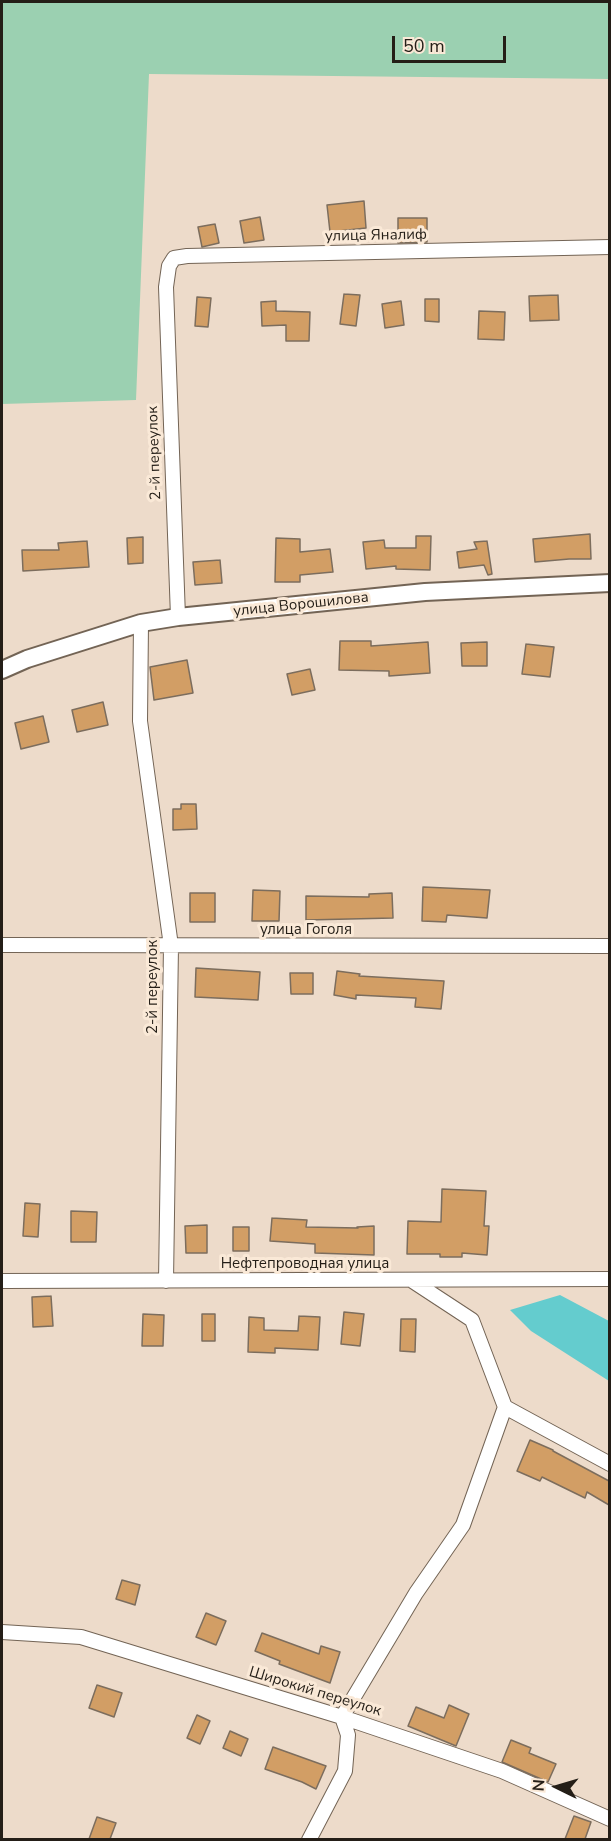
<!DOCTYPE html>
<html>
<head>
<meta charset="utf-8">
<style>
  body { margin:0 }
  #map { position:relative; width:611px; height:1841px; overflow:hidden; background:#eddbca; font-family:"Nunito Sans",sans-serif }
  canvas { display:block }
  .frame { position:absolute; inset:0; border:3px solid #241e17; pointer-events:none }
  .north { position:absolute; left:527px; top:1757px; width:60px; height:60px; -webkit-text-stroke:4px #fae9d7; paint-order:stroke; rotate:275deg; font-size:16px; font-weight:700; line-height:24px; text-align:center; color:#241e17 }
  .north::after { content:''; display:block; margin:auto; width:21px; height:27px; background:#241e17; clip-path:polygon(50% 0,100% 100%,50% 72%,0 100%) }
  .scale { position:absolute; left:392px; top:36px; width:114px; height:27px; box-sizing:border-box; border:3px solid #241e17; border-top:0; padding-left:8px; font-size:18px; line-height:21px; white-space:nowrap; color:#241e17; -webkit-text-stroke:4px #fae9d7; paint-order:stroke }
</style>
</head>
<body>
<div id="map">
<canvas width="611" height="1841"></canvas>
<div class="frame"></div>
<div class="north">N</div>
<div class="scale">50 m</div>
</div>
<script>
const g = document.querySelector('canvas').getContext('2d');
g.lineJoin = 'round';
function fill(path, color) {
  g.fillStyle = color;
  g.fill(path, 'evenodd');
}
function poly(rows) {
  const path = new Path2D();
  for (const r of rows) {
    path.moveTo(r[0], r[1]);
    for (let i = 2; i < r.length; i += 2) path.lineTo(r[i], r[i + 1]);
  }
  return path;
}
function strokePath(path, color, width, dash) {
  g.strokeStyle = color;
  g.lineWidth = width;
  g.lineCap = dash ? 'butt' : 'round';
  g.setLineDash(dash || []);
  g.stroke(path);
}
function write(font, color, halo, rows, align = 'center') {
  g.font = font + ' "Nunito Sans",sans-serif';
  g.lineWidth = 6;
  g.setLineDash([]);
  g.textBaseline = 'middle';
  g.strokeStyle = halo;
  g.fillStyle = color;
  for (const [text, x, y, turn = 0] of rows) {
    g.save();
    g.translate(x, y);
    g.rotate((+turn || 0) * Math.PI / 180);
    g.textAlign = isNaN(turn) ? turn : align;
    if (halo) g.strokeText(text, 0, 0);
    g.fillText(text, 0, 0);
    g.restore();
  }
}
const green = poly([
  [2,2,609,2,609,79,149,74,136,400,2,404]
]);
const water = poly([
  [560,1295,609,1321,609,1381,531,1331,510,1310]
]);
const building = poly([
  [364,201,366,228,330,232,327,205,364,201],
  [260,217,264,240,244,243,240,221,260,217],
  [398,218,427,218,427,242,398,243,398,218],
  [215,224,219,243,202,247,198,227,215,224],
  [344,294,360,295,356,326,340,324,344,294],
  [558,295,559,320,530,321,529,296,558,295],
  [197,297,211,298,208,327,195,326,197,297],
  [425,299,439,299,439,322,425,321,425,299],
  [276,301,276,311,310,312,309,341,286,341,286,325,262,326,261,302,276,301],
  [401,301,404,325,385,328,382,304,401,301],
  [479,311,505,312,504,340,478,339,479,311],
  [590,534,591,559,569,559,535,562,533,539,590,534],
  [416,536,431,536,430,570,396,569,396,566,366,569,363,542,384,540,385,548,416,548,416,536],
  [143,537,143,563,128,564,127,538,143,537],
  [276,538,300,539,300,552,330,549,333,572,300,575,300,582,275,582,276,538],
  [87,541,89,567,23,571,22,550,59,550,58,543,87,541],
  [487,541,492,574,488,575,484,565,459,568,457,552,477,549,474,542,487,541],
  [220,560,222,583,195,585,193,562,220,560],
  [340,641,371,641,371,646,428,642,430,673,389,676,389,671,339,670,340,641],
  [487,642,487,666,462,666,461,643,487,642],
  [526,644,554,647,550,677,522,674,526,644],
  [187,660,193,693,154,700,150,667,187,660],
  [310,669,315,690,292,695,287,674,310,669],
  [103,702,108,725,77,732,72,710,103,702],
  [43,716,49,742,21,749,15,723,43,716],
  [181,804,196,804,197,829,173,830,173,809,181,809,181,804],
  [423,887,490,890,487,918,447,915,446,922,422,921,423,887],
  [253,890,280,891,279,921,252,921,253,890],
  [190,893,215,893,215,922,190,922,190,893],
  [392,893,393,918,306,920,306,896,369,897,369,894,392,893],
  [196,968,260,972,258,1000,195,997,196,968],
  [337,971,360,974,359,976,444,981,441,1009,415,1007,416,998,356,995,356,999,334,995,337,971],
  [290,973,313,973,313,994,291,994,290,973],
  [442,1189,486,1191,484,1226,489,1226,487,1255,462,1253,462,1257,440,1257,440,1254,407,1254,408,1221,441,1222,442,1189],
  [25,1203,40,1204,38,1237,23,1236,25,1203],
  [71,1211,97,1212,96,1242,71,1242,71,1211],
  [272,1218,307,1220,306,1227,358,1228,357,1227,374,1226,374,1255,315,1253,315,1244,270,1241,272,1218],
  [207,1225,207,1253,186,1253,185,1226,207,1225],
  [233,1227,249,1227,249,1251,233,1251,233,1227],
  [51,1296,53,1326,33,1327,32,1297,51,1296],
  [344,1312,364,1314,360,1346,341,1344,344,1312],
  [143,1314,164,1315,163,1346,142,1346,143,1314],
  [202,1314,215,1314,215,1341,202,1341,202,1314],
  [299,1316,320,1317,318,1350,275,1348,275,1353,248,1352,249,1317,264,1318,264,1330,298,1331,299,1316],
  [401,1319,416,1319,415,1352,400,1351,401,1319],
  [530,1440,553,1450,553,1451,609,1481,609,1505,587,1492,585,1498,542,1477,540,1481,517,1471,530,1440],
  [122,1580,140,1585,135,1605,116,1599,122,1580],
  [206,1613,226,1621,216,1645,196,1637,206,1613],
  [262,1633,319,1654,321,1646,340,1652,330,1683,279,1664,280,1661,255,1651,262,1633],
  [97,1685,122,1693,114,1717,89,1708,97,1685],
  [449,1705,469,1714,456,1746,408,1726,416,1707,444,1718,449,1705],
  [197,1715,210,1721,200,1744,187,1738,197,1715],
  [230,1731,248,1739,241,1756,223,1748,230,1731],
  [511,1740,531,1748,529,1753,556,1764,548,1782,502,1762,511,1740],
  [273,1747,326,1766,316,1789,302,1782,265,1769,273,1747],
  [574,1816,591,1822,585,1839,565,1839,574,1816],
  [97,1817,116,1823,110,1839,89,1839,97,1817]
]);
const minor = poly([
  [178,617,166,287,169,266,174,258,187,256,610,247],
  [141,623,140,721,171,946,166,1281],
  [2,945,610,946],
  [411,1280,472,1320,505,1407,610,1464],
  [2,1281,610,1279],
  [2,1632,81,1637,342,1717,502,1771,610,1819],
  [309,1840,345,1771,348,1735,342,1717,416,1593,463,1525,505,1407]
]);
const tertiary = poly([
  [2,670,27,659,141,623,178,617,425,592,610,583]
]);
const streetNames = [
  ["улица Яналиф",376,236,-1],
  ["2-й переулок",155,453,-92],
  ["улица Ворошилова",301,605,-6],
  ["улица Гоголя",306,930],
  ["2-й переулок",153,987,-90],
  ["Нефтепроводная улица",305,1264],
  ["Широкий переулок",315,1692,17]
];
fill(green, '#9bd0b1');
fill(water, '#64ccce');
fill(building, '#d29e65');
strokePath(building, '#7c6d5d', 1.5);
strokePath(minor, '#736455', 16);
strokePath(tertiary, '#736455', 20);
strokePath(minor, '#fff', 14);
strokePath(tertiary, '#fff', 16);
write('15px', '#241e17', '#fae9d7', streetNames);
</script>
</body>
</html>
